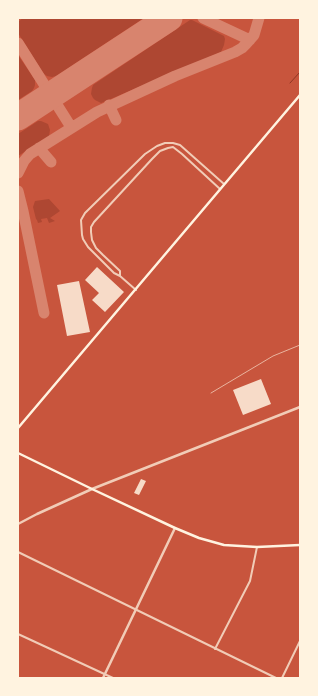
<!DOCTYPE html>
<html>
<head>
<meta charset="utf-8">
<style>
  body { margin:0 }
  #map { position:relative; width:318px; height:696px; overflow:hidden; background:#c8553d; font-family:Poppins,sans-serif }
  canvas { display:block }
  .frame { position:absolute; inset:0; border:19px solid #fff3e0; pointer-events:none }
</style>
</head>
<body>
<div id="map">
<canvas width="318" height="696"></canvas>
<div class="frame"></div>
</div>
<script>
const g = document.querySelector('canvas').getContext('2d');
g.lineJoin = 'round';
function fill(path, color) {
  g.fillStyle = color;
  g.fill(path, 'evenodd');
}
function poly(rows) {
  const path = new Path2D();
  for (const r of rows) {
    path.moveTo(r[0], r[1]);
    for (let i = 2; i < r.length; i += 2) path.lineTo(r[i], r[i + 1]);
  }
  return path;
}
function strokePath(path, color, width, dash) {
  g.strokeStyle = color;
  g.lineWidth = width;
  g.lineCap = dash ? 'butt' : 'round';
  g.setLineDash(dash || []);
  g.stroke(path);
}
const green = poly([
  [23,18,144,18,56,76,52,77,47,76,44,74,18,33,18,22],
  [190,20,192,20,224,36,225,39,224,45,221,52,106,101,101,103,95,100,93,98,91,94,92,88,93,85],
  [18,55,35,80,35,85,34,88,32,91,18,100],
  [38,121,41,121,48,124,50,130,49,136,46,138,18,156,18,134],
  [49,199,60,211,50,218,55,221,49,223,47,218,41,219,42,222,38,223,37,220,36,219,33,207,35,201]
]);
const stream = poly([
  [290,83,300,72]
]);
const taxiway = poly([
  [203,18,250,40],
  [18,43,71,127],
  [109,105,116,120],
  [39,148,51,162],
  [18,173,24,161,30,154,97,112,175,76,235,52,242,48,246,44,254,35,259,18],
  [18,191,23,211,44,313]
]);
const runway = poly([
  [18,117,169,18]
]);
const building = poly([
  [97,267,124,292,105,312,92,300,99,293,85,280],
  [79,281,90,332,67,336,57,285],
  [261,379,271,404,243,415,233,390],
  [141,479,146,481,139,495,134,493]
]);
const minor = poly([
  [120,276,120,271,103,255,96,248,92,240,91,232,91,227,94,222,152,159,160,151,168,148,173,147,182,154,220,189],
  [136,290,120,276,114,273,88,247,83,239,82,235,81,220,85,213,145,154,157,146,165,143,173,143,180,145,224,184],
  [18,552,276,678],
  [18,634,113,678],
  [215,649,250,581,257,547],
  [282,678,300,641]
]);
const tertiary = poly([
  [18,524,37,514,92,489,300,407],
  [103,678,175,528]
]);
const secondary = poly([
  [18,428,300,95],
  [18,453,92,489,175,528,199,538,224,545,257,547,300,545]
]);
const rail = poly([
  [211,393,273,356,300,345]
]);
fill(green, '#ae4732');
strokePath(stream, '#8f3625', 1);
strokePath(taxiway, '#d8846e', 11);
strokePath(runway, '#d8846e', 27);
fill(building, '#f7dbc8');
strokePath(minor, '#f1ccb7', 2);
strokePath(tertiary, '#f1ccb7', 2.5);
strokePath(secondary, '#fff3e0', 2.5);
strokePath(rail, '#e9b49f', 1);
</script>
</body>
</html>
